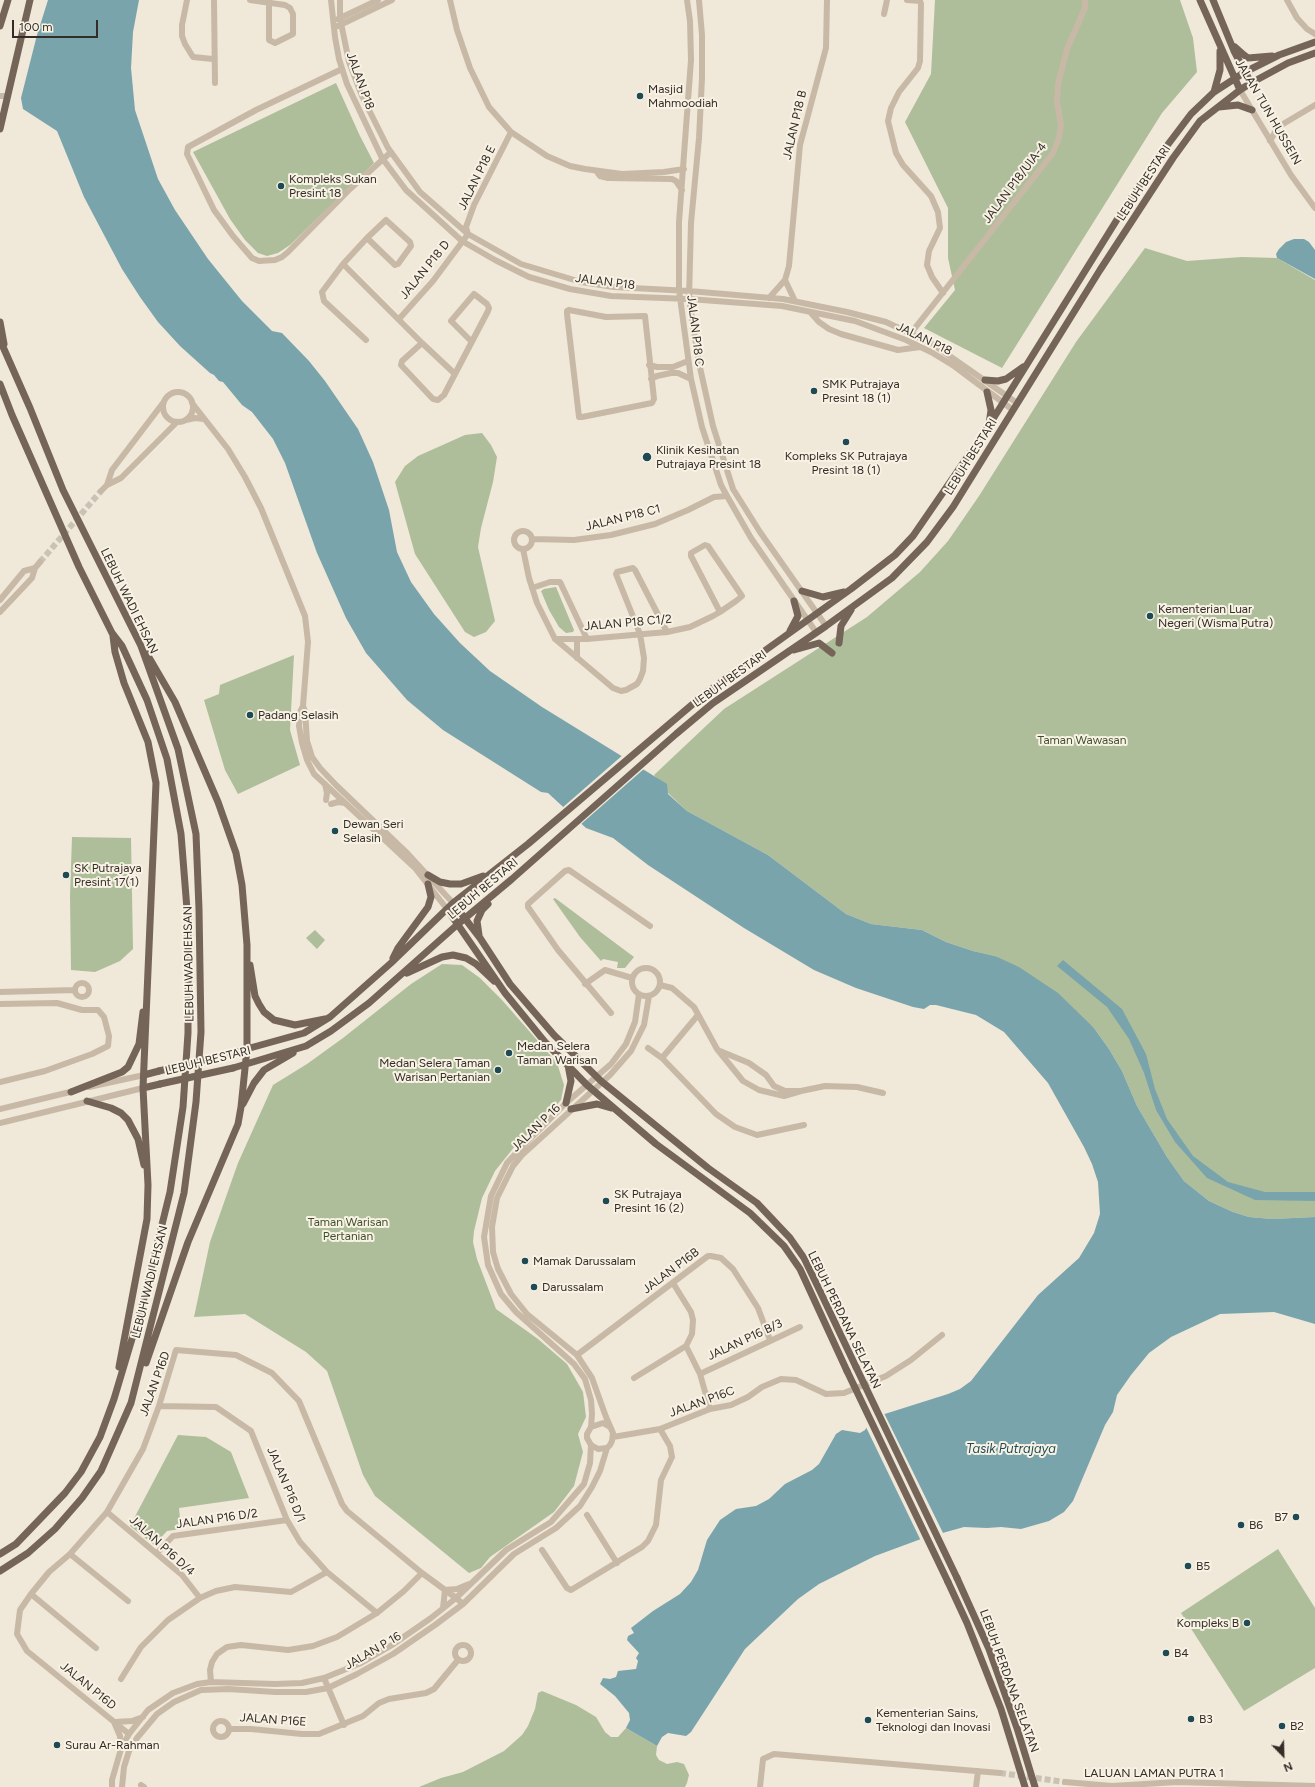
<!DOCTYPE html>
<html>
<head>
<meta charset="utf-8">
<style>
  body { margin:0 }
  #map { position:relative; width:1315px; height:1787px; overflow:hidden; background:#f0e8d9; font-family:Figtree,sans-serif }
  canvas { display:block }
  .north { position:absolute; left:1263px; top:1735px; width:40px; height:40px; -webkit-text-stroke:3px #f8f2e5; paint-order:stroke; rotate:157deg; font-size:11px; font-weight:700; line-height:16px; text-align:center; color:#342c26 }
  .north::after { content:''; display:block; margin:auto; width:14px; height:18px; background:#342c26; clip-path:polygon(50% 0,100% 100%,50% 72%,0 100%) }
  .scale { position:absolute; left:12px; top:20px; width:86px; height:18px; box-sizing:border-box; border:2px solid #342c26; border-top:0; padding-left:5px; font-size:12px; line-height:14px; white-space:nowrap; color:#342c26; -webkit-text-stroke:3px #f8f2e5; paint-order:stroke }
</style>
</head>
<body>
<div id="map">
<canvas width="1315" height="1787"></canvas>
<div class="north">N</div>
<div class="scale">100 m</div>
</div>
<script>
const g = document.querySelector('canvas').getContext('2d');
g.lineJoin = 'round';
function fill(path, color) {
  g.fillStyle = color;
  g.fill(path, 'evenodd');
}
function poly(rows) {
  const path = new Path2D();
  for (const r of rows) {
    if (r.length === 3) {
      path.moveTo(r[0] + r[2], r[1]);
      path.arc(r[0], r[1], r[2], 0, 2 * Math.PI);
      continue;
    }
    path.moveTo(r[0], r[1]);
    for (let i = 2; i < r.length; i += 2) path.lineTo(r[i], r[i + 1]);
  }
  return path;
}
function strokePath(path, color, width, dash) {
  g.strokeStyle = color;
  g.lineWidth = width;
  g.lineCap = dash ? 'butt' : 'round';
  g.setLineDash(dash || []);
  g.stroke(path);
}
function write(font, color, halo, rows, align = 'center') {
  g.font = font + ' Figtree,sans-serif';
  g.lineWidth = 4;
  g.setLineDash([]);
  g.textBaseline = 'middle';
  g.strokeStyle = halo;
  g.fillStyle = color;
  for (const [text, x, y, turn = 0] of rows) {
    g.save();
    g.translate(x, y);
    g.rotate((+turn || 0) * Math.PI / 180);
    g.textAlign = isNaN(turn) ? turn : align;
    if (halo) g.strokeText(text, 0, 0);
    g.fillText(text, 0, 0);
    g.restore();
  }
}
const green = poly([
  [935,0,1180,0,1193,38,1197,72,1162,113,1002,368,924,328,955,290,948,258,948,208,905,122,931,74],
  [336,83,360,136,374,163,290,245,278,253,267,256,258,253,245,240,230,219,193,152],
  [1145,248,1187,261,1242,257,1277,258,1315,280,1315,1217,1272,1219,1249,1217,1233,1212,1209,1201,1184,1181,1167,1157,1137,1106,1122,1071,1109,1049,1094,1028,995,956,973,951,946,942,922,930,871,924,846,914,768,855,687,811,668,793,654,775,724,709,867,617,920,572,948,541,979,496,1076,342],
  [482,433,491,445,497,457,493,482,481,528,478,547,495,621,486,632,474,637,465,632,415,554,395,482,405,466,418,456,465,435],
  [556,587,574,630,573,632,566,633,559,627,549,610,541,591,544,589],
  [294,655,290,730,300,765,238,794,225,770,204,700,219,694,220,685],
  [72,837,131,838,133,949,120,961,95,972,71,970,70,896],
  [555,898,634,957,625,968,617,968,618,962,603,959,601,961,580,937,553,899],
  [315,930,325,940,317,949,306,938],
  [442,964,462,965,480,978,502,1000,557,1063,564,1085,561,1100,547,1116,515,1146,495,1171,482,1198,474,1231,473,1242,477,1259,496,1309,538,1339,567,1364,583,1392,586,1417,578,1434,583,1452,574,1486,554,1512,490,1557,481,1568,469,1573,375,1496,363,1475,327,1371,306,1352,245,1314,194,1317,210,1242,238,1163,273,1085,307,1064,343,1038,411,984],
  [178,1435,206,1437,231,1452,249,1498,179,1508,181,1529,167,1531,154,1545,130,1526],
  [1278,1549,1315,1608,1315,1668,1244,1711,1181,1613],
  [542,1691,576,1705,596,1717,605,1732,611,1737,618,1737,626,1728,657,1746,656,1755,659,1760,667,1764,677,1762,684,1764,689,1775,687,1783,685,1787,419,1787,441,1778,463,1772,504,1751,522,1735,528,1726,535,1709,538,1693]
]);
const water = poly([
  [48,0,139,0,133,32,131,68,135,110,158,179,175,210,208,259,242,301,272,331,282,333,309,361,325,381,358,429,373,462,389,510,397,552,411,582,434,614,460,643,490,671,542,707,667,784,668,794,687,811,768,855,846,914,871,924,922,930,946,942,973,951,995,956,1019,967,1058,993,1094,1028,1109,1049,1122,1071,1137,1106,1167,1157,1184,1181,1209,1201,1233,1212,1249,1217,1272,1219,1315,1217,1315,1324,1274,1312,1220,1314,1171,1337,1149,1353,1131,1375,1117,1395,1113,1412,1105,1425,1073,1501,1064,1512,1049,1521,1021,1529,1001,1527,987,1528,964,1527,921,1539,875,1556,819,1584,798,1599,745,1649,691,1732,686,1736,668,1733,662,1737,657,1746,626,1728,630,1720,629,1713,615,1696,600,1684,603,1678,610,1679,616,1677,618,1671,636,1669,638,1661,636,1658,639,1653,627,1640,628,1636,634,1633,631,1628,653,1611,680,1594,691,1582,698,1570,707,1540,720,1520,736,1509,756,1506,769,1499,785,1484,812,1470,819,1464,836,1434,842,1430,860,1433,865,1430,872,1418,948,1394,960,1389,971,1381,1038,1295,1079,1258,1094,1233,1100,1214,1098,1182,1092,1164,1084,1147,1048,1083,1004,1032,976,1015,936,1005,930,1005,924,1009,913,1007,856,988,814,970,744,928,648,865,613,838,586,828,548,793,541,792,443,730,407,700,366,653,346,618,317,553,285,463,273,439,252,412,242,405,223,382,219,381,214,375,210,373,180,346,158,322,140,297,122,269,84,197,57,131,23,109,21,98,37,35],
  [1294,239,1304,239,1309,242,1315,250,1315,279,1277,258,1276,254,1279,249,1286,242],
  [1063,960,1122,1009,1146,1054,1155,1089,1167,1119,1193,1156,1228,1182,1265,1192,1315,1192,1315,1201,1255,1200,1207,1178,1175,1142,1156,1110,1144,1073,1129,1039,1107,1007,1057,966]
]);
const pier = poly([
  [624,754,645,768,580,825,562,808],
  [884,1413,944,1535,921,1541,865,1425,871,1416]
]);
const minorTunnel = poly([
  [40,562,101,491],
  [1000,1773,1065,1782]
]);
const minor = poly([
  [187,0,182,25,182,36,185,44,193,57,213,59],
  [214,0,215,83],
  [250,0,285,5,290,8,293,14,293,34,275,43,269,40,269,3],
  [331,0,335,37,339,59,347,84,382,158,406,190,462,241,495,260,529,277,570,289,611,296,689,299,782,306,855,321,906,340,931,352,954,366,1013,410],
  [340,0,340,18,349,62,362,96,388,148,420,192,468,234,521,264,581,282,614,287,689,291,783,299,847,312,886,322,931,343,1017,403],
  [450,0,457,30,470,68,489,107,511,132,547,156,570,166,585,169,622,174,664,172,684,169],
  [687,0,690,21,691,60,679,222,679,290,691,379,702,427,721,485,727,496,751,538,816,632],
  [699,0,702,35,702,78,699,138,691,223,689,299,699,363,713,426,733,489,760,532,826,626],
  [907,0,920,1,921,4,920,61,918,68,899,92,891,108,888,121,896,153,903,165,931,196,938,212,940,228,929,251,927,265,932,277,943,293],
  [1287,0,1297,18,1307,29,1315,34],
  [884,14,887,0],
  [338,19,378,0],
  [338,26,392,0],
  [342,69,256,110,188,147,187,154,214,210,233,236,252,258,259,261,275,260,282,257,288,252,350,189,391,152],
  [1240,90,1291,175,1315,208],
  [0,96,8,96],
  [1270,141,1278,127,1315,105],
  [597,172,600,176,608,178,672,179,676,181,682,190],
  [343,264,422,343,455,374],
  [785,280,795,301],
  [769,298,785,280,789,266,800,145,826,48,827,0],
  [569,310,606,317,645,316,654,399,652,403,582,417,579,417,567,314,567,311,569,310],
  [810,312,819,322,829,329,841,334,898,350,920,347],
  [399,319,433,281,468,234,466,227,474,205,511,132],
  [911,333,1053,153,1059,138,1061,125,1057,102,1058,84,1067,49,1085,8,1085,0],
  [366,340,324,301,322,292,343,264,367,238,386,220,410,242,411,246,398,264,395,265,367,238],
  [422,343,402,361,401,365,433,399,438,400,444,395,488,311,489,308,487,304,474,294,451,321,471,341],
  [649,365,657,367,673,367,688,361],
  [651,379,657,376,671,373,678,373,691,379],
  [178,407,15],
  [192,403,228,449,245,477,261,508,305,616,308,642,303,706,305,711,307,741,312,757,320,768,336,785,408,854,453,903],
  [186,420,195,418,204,419],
  [107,485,121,478,177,422],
  [101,491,107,485,112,470,163,403],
  [523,540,9],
  [532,539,574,540,611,535,655,524,688,510,714,497,727,496],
  [523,549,529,578,537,603,555,639,613,688,621,691,626,690,637,684,640,679,643,671,644,658,640,634,616,574,617,572,633,568,635,570,667,632],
  [532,588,550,582,560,582,587,639],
  [0,600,24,571,35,568],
  [0,612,32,578,35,568,40,562],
  [555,639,587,639,667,632,690,627,713,616,720,612,736,601,741,597,742,596,708,546,705,545,691,553,691,556,720,612],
  [577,639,577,658],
  [303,706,300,712,299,726,302,743,307,760,314,774,415,868,447,909],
  [325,784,327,793,326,800],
  [331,804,338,802,345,803],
  [646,982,14],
  [82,990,7],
  [585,984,605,970,632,978],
  [660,985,672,988,694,1007,717,1049,743,1081,759,1090,784,1096,801,1091],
  [0,992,75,990],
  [639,994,635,1022,626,1044,611,1064,566,1103,518,1151,507,1163,491,1196,484,1237,488,1265,501,1294,516,1312,574,1364,585,1379,591,1400,592,1414,591,1427,587,1434,587,1438,591,1445,598,1449,607,1448,610,1445,612,1441,613,1433,606,1417,592,1378,577,1355,527,1314,511,1294,498,1269,493,1252,492,1227,497,1198,513,1166,522,1155,610,1075,631,1051,644,1025,649,996],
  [0,1004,57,1003,82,1010,98,1010,104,1017,109,1036,108,1046,92,1054,45,1071,0,1082],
  [611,1013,558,950,528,907,528,904,565,871,569,870,650,926],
  [698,1015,662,1058,716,1114,735,1127,757,1135,804,1125],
  [648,1048,662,1058],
  [720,1051,749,1063,766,1075,774,1086,785,1091,801,1091,825,1086,857,1087,883,1093],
  [89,1087,144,1075],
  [0,1109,74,1091],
  [0,1123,143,1088],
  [673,1283,691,1312,693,1320,692,1334,686,1346,700,1374,710,1409],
  [577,1355,708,1256,711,1256,721,1258,733,1269,758,1308,770,1340],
  [700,1374,800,1327],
  [634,1378,686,1346],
  [159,1406,216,1407,251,1431,287,1520,300,1542,327,1572,377,1613],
  [591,1427,603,1423,610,1427],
  [613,1437,660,1429,710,1409,731,1405,748,1397,762,1387,781,1379,796,1380,826,1394,844,1393,886,1376,911,1360,942,1335],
  [107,1512,182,1575,200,1598],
  [587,1515,617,1563],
  [542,1550,567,1588,571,1590,642,1547,648,1541,656,1525,661,1480,672,1457,670,1446,660,1429],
  [157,1553,173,1536,287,1520],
  [70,1554,128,1601],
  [31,1594,96,1648],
  [443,1608,445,1590,457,1589,469,1584],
  [463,1653,8],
  [324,1678,344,1725],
  [121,1679,141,1647,168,1620,200,1598,216,1591,235,1587,291,1592,327,1572],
  [211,1682,210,1670,212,1662,217,1654,227,1647,241,1645,288,1650,313,1646,337,1637,377,1613,404,1591,422,1573],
  [221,1729,8],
  [114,1722,120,1736,121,1749],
  [115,1722,132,1721,143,1717],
  [230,1729,251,1729,302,1734,319,1734,363,1716,379,1703,389,1699,426,1693,434,1689,458,1660],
  [129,1734,27,1651,17,1634,20,1610,31,1594,49,1572,70,1554,107,1512,143,1449,159,1406,176,1350,236,1355,272,1373,299,1401,342,1504,347,1511,422,1573,456,1598,463,1604],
  [1065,1782,1112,1786,1177,1782,1315,1786],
  [141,1785,144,1787],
  [112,1787,112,1780,121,1749,129,1734,148,1710,173,1693,197,1684,211,1682,275,1684,302,1683,324,1678,361,1663,392,1645,431,1618,456,1598,506,1550,551,1522,584,1484,590,1463,591,1445],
  [122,1787,124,1767,129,1751,137,1738,157,1714,174,1702,201,1690,228,1689,275,1692,306,1692,328,1688,357,1674,393,1654,435,1625,463,1604,514,1554,556,1528,580,1506,592,1487,600,1471,607,1448],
  [760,1787,763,1759,774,1754,1000,1773],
  [976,1787,978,1771]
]);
const major = poly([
  [1200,0,1240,90],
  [1213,0,1234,51,1251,83],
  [0,26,8,0],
  [1235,47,1244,55,1248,58,1272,56],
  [1214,92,1220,70,1220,51],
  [1219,107,1238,105,1252,110],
  [0,129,30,0],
  [0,322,4,344],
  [0,340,30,408,63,490,141,646,178,749,196,834,199,909,201,1032,196,1102,184,1193,131,1403,101,1471,82,1498,55,1529,28,1553,0,1571],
  [985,380,998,381,1006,379,1023,367],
  [0,384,12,415,79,567,112,633,122,646,147,700,167,759,181,834,188,922,188,1033,183,1107,170,1192,143,1302,114,1399,100,1437,81,1472,65,1493,16,1544,0,1554],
  [987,392,991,410,989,425],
  [802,591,823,597,844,592],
  [790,631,798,616,794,601],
  [113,636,115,652,124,683,148,742,156,783,143,1088,148,1185,147,1219,119,1367],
  [839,643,841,626,851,610],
  [794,650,819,643,832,653],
  [428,875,440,882,450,884,461,884,483,876],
  [453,903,480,938,510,984,554,1035,601,1081,644,1116,708,1168,757,1203,790,1238,804,1258,818,1287,856,1367],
  [447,909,505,993,545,1042,587,1085,656,1144,750,1213,784,1246,800,1269,847,1371],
  [479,935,477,921,482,910,488,904],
  [393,958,398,948,428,907,431,897,428,884],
  [250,965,255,996,259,1004,264,1012,274,1020,295,1025,325,1019],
  [407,973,442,957,453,955,466,958,476,964,494,981],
  [232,1053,304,1033,330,1017,391,963,453,903,528,844,707,692,851,589,895,555,913,536,988,427,1123,210,1163,151,1191,114,1214,92,1245,72,1279,55,1315,42],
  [233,1068,306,1046,331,1031,369,1003,458,924,512,879,676,734,713,703,826,626,892,578,927,542,953,507,1100,270,1173,158,1200,121,1240,90,1251,83,1288,63,1315,53],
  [144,1075,159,1071],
  [143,1088,160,1084],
  [71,1092,122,1072,128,1067,139,1044,143,1012],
  [87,1101,111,1108,121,1113,128,1120,138,1139,144,1165],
  [566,1103,571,1081,568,1065],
  [243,1104,254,1083,264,1070,293,1053],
  [571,1109,597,1104,611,1108],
  [146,1363,188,1242,238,1124,241,1107,247,1049,247,945,242,885,236,853,218,802,175,702,147,654],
  [957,1578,989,1649,1017,1728,1035,1787],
  [948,1582,967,1623,1001,1709,1025,1787]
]);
const majorBridge = poly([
  [159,1071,232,1053],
  [160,1084,233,1068],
  [856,1367,957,1578],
  [847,1371,948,1582]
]);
const markers = [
  [640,96,4,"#1e4a54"],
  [281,186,4,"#1e4a54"],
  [814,391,4,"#1e4a54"],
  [846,442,4,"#1e4a54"],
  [647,457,5,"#1e4a54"],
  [1150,616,4,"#1e4a54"],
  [250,715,4,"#1e4a54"],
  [335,831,4,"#1e4a54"],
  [66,875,4,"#1e4a54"],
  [509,1053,4,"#1e4a54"],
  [498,1070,4,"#1e4a54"],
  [606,1201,4,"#1e4a54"],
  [525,1261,4,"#1e4a54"],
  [534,1287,4,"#1e4a54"],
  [1296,1517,4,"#1e4a54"],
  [1241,1525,4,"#1e4a54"],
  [1188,1566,4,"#1e4a54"],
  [1247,1623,4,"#1e4a54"],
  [1166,1653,4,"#1e4a54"],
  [1191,1719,4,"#1e4a54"],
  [868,1720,4,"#1e4a54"],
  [1282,1726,4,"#1e4a54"],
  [57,1745,4,"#1e4a54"]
];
const streetNames = [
  ["JALAN P18",360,81,70],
  ["JALAN TUN HUSSEIN",1268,112,60],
  ["JALAN P18 B",795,125,-77],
  ["JALAN P18 E",477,178,-64],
  ["JALAN P18/UIA-4",1015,183,-53],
  ["LEBUH BESTARI",1144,183,-57],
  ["JALAN P18 D",425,270,-51],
  ["JALAN P18",605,282,7],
  ["JALAN P18 C",695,331,83],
  ["JALAN P18",924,339,26],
  ["LEBUH BESTARI",971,457,-58],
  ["JALAN P18 C1",623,518,-14],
  ["LEBUH WADI EHSAN",129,601,64],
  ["JALAN P18 C1/2",628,623,-5],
  ["LEBUH BESTARI",730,679,-36],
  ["LEBUH BESTARI",483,889,-40],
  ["LEBUH WADI EHSAN",189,964,-91],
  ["LEBUH BESTARI",208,1061,-14],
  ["JALAN P 16",536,1128,-44],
  ["JALAN P16B",671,1271,-37],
  ["LEBUH WADI EHSAN",150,1282,-76],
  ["LEBUH PERDANA SELATAN",844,1320,64],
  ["JALAN P16 B/3",745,1340,-25],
  ["JALAN P16D",155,1384,-70],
  ["JALAN P16C",702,1402,-20],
  ["JALAN P16 D/1",286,1485,67],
  ["JALAN P16 D/2",217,1519,-8],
  ["JALAN P16 D/4",162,1546,42],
  ["JALAN P 16",373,1651,-30],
  ["LEBUH PERDANA SELATAN",1009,1681,70],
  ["JALAN P16D",88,1686,39],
  ["JALAN P16E",273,1720,4],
  ["LALUAN LAMAN PUTRA 1",1154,1773]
];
const poiNames = [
  ["Masjid",648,89],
  ["Mahmoodiah",648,103],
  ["Kompleks Sukan",289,179],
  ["Presint 18",289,193],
  ["SMK Putrajaya",822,384],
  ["Presint 18 (1)",822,398],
  ["Klinik Kesihatan",656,450],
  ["Putrajaya Presint 18",656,464],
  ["Kompleks SK Putrajaya",846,456,"center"],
  ["Presint 18 (1)",846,470,"center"],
  ["Kementerian Luar",1158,609],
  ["Negeri (Wisma Putra)",1158,623],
  ["Padang Selasih",258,715],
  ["Dewan Seri",343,824],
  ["Selasih",343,838],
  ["SK Putrajaya",74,868],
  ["Presint 17(1)",74,882],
  ["Medan Selera",517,1046],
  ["Taman Warisan",517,1060],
  ["Medan Selera Taman",490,1063,"right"],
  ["Warisan Pertanian",490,1077,"right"],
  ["SK Putrajaya",614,1194],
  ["Presint 16 (2)",614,1208],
  ["Mamak Darussalam",533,1261],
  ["Darussalam",542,1287],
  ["B7",1288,1517,"right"],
  ["B6",1249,1525],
  ["B5",1196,1566],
  ["Kompleks B",1239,1623,"right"],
  ["B4",1174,1653],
  ["Kementerian Sains,",876,1713],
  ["Teknologi dan Inovasi",876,1727],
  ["B3",1199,1719],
  ["B2",1290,1726],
  ["Surau Ar-Rahman",65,1745]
];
const parkNames = [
  ["Taman Wawasan",1082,740],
  ["Taman Warisan",348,1222],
  ["Pertanian",348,1236]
];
const waterNames = [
  ["Tasik Putrajaya",1011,1449]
];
fill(green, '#aebe9a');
fill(water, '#79a4ac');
fill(pier, '#f0e8d9');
strokePath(minorTunnel, '#cac2b5', 6, [6, 3]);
strokePath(minor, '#c8b9a6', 6);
strokePath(major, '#756558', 7);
strokePath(majorBridge, '#756558', 7);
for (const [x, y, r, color] of markers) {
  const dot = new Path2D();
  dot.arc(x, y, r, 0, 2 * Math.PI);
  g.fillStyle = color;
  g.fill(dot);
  strokePath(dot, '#f8f2e5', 1.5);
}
write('12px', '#342c26', '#f8f2e5', streetNames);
write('12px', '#342c26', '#f8f2e5', poiNames, 'left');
write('12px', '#3f512b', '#f8f2e5', parkNames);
write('italic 13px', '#1e4a54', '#f8f2e5', waterNames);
</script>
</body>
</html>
